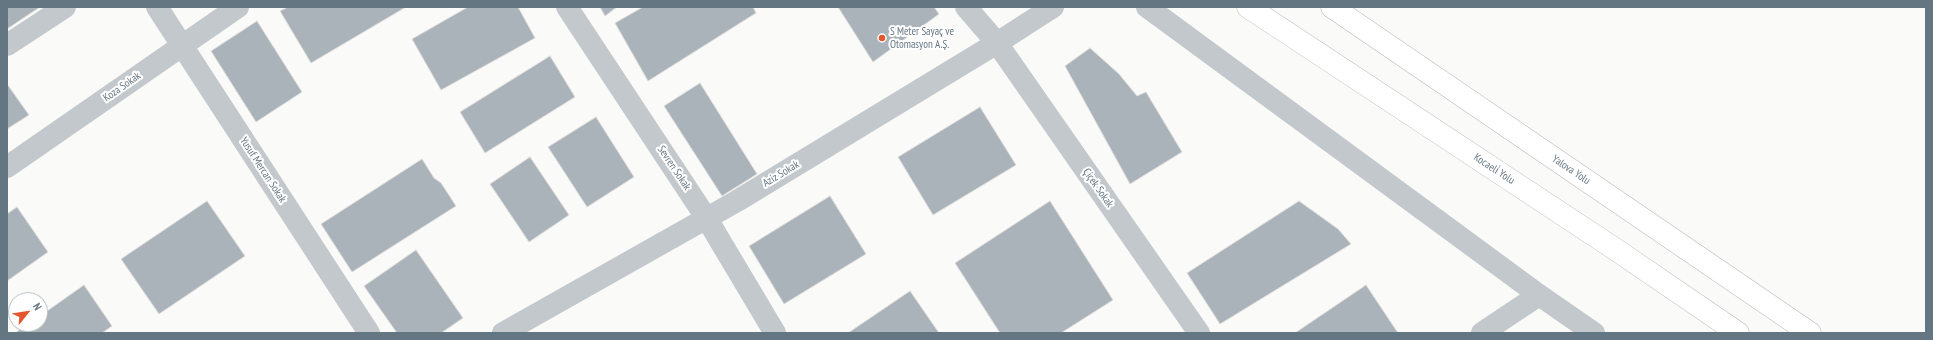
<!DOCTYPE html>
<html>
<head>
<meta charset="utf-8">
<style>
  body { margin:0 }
  #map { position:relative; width:1933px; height:340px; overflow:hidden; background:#fafaf8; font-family:"PT Sans Narrow",sans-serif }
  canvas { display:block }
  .frame { position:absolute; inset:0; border:8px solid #657683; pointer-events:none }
  .north { position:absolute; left:8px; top:292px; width:40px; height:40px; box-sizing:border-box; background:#fff; border:1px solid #c1c8cd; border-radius:50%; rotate:60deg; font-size:11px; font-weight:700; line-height:16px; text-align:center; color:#657683 }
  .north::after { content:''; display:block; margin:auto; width:14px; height:18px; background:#e4572e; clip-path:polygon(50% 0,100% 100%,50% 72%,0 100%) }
</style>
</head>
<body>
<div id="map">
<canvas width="1933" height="340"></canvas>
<div class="frame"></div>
<div class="north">N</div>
</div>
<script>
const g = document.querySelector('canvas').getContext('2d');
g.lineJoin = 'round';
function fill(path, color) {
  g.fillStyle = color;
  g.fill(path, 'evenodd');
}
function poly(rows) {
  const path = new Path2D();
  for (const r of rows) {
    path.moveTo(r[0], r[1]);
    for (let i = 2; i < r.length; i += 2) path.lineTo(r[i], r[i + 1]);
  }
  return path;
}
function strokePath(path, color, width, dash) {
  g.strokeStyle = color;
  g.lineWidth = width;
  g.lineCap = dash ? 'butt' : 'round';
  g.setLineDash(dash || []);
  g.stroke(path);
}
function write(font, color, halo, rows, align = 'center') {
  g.font = font + ' "PT Sans Narrow",sans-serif';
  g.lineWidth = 4;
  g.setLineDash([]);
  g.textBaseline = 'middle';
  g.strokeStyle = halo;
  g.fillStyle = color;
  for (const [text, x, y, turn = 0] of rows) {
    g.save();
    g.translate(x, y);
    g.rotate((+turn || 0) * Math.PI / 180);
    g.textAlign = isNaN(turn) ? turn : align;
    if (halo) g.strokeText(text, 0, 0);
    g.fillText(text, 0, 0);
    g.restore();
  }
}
const building = poly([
  [7,7,40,7,7,29,7,7],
  [288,7,406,7,311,63,280,11,288,7],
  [468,7,518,7,535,38,441,90,412,39,468,7],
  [600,7,617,7,605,16,600,7],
  [643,7,753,7,756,13,648,81,615,23,643,7],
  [838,7,934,7,939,14,873,62,838,7],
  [257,21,302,92,256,122,211,51,257,21],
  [1090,48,1119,74,1137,96,1146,92,1182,152,1130,184,1065,66,1090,48],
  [550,56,575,97,485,153,460,112,550,56],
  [700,83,757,174,722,196,664,106,700,83],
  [7,84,29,115,7,129,7,84],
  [980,107,1016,165,933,215,898,157,980,107],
  [596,117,634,177,587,207,548,147,596,117],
  [530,157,569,215,529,242,490,184,530,157],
  [422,159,434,178,441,183,456,206,352,272,321,224,422,159],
  [830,196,866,254,784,304,749,246,830,196],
  [207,201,245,256,159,314,121,259,207,201],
  [1050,201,1113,300,1061,333,1000,333,955,263,1050,201],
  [1299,201,1338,229,1351,244,1220,324,1187,273,1299,201],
  [17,207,48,252,7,281,7,214,17,207],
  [416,250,463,318,441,333,397,333,364,286,416,250],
  [84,285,112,326,102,333,15,333,28,324,40,324,40,316,84,285],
  [1366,285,1398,333,1295,333,1366,285],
  [910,291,939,333,848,333,910,291]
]);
const street = poly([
  [157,7,369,333],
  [567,7,707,219,775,333],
  [966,7,997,43,1199,333],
  [1147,7,1539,295,1594,333],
  [7,45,65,7],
  [7,167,238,7],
  [503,333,737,201,997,43,1053,7],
  [1482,333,1539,295]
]);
const highway = poly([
  [1248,7,1615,249,1738,333],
  [1332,7,1810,333]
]);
const markers = [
  [882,38,4,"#e4572e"]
];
const poiNames = [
  ["S Meter Sayaç ve",890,32],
  ["Otomasyon A.Ş.",890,45]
];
const streetNames = [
  ["Koza Sokak",122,87,-35],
  ["Sevren Sokak",674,168,56],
  ["Kocaeli̇ Yolu",1494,169,33],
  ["Yusuf Mercan Sokak",263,170,57],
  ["Yalova Yolu",1571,170,34],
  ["Aziz Sokak",781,174,-31],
  ["Çiçek Sokak",1098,188,55]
];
fill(building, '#aab3b9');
strokePath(building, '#dcdcda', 1);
strokePath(highway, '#b4b9bd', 23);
strokePath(street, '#c3c8cc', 22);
strokePath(highway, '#fff', 22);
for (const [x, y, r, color] of markers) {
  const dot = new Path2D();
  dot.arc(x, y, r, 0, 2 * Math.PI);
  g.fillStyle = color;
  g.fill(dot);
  strokePath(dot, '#fff', 1.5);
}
write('11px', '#657683', '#fff', poiNames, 'left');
write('11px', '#657683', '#fff', streetNames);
</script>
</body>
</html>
